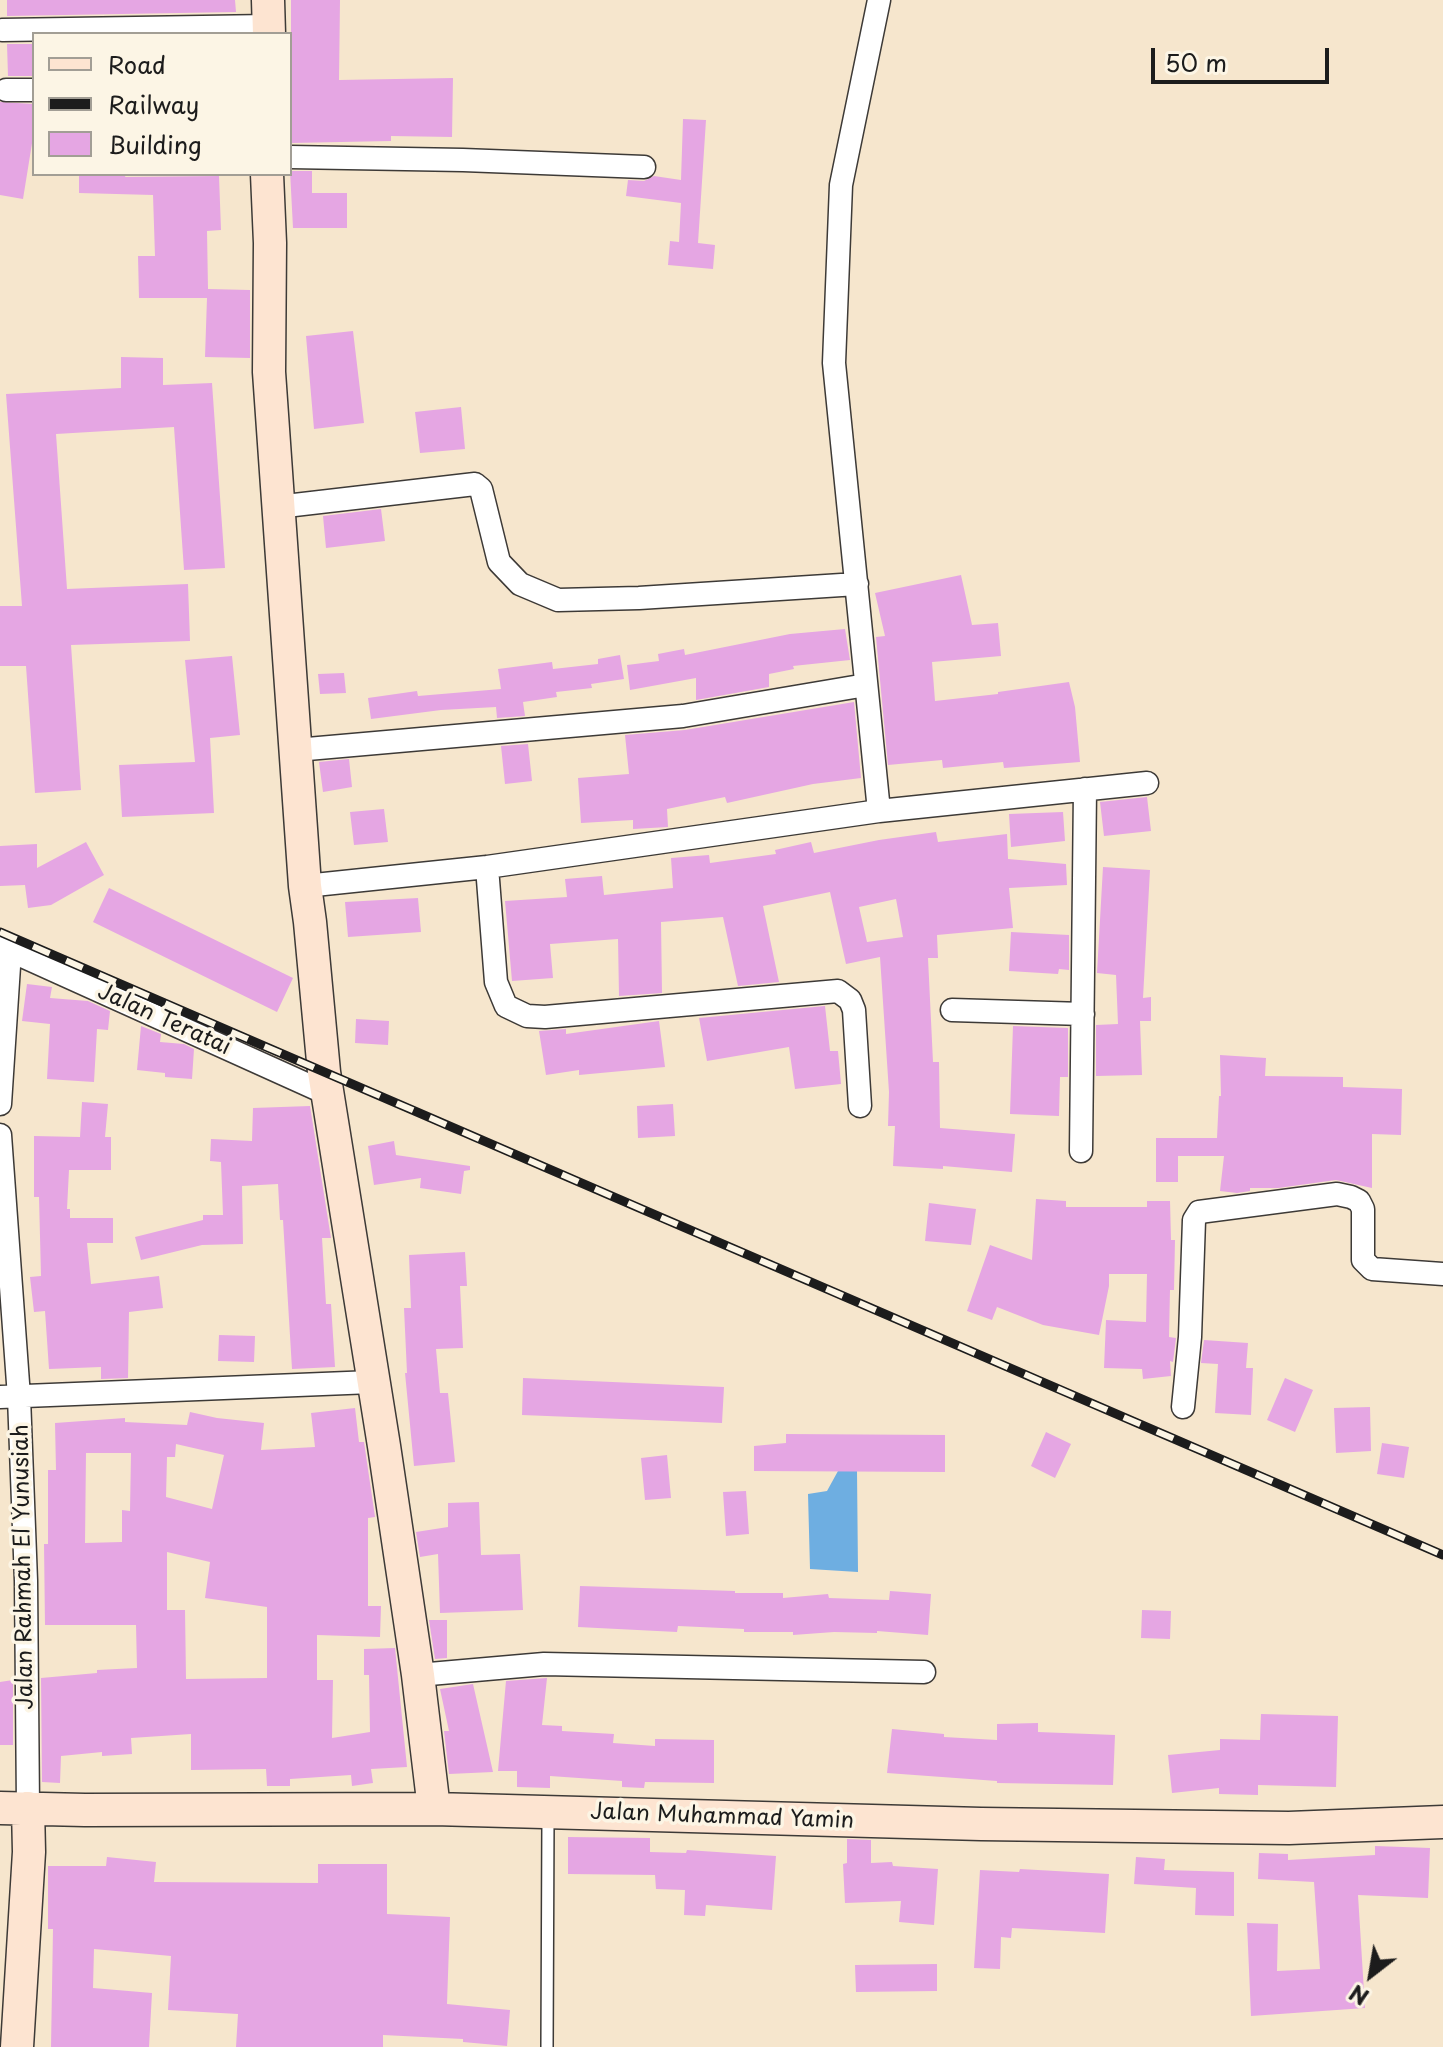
<!DOCTYPE html>
<html>
<head>
<meta charset="utf-8">
<style>
  body { margin:0 }
  #map { position:relative; width:1443px; height:2047px; overflow:hidden; background:#f6e6cd; font-family:"Playpen Sans",sans-serif }
  canvas { display:block }
  .legend { position:absolute; left:32px; top:32px; width:260px; height:144px; box-sizing:border-box; background:#fcf5e5; border:2px solid #a29e95; margin:0; padding:10px 14px; list-style:none; font-size:24px; color:#1c1c1c }
  .legend li { display:flex; align-items:center; gap:16px; height:40px }
  .legend b { width:40px; border:2px solid #a29e95 }
  .north { position:absolute; left:1331px; top:1935px; width:80px; height:80px; -webkit-text-stroke:6px #fcf5e5; paint-order:stroke; rotate:211deg; font-size:22px; font-weight:700; line-height:32px; text-align:center; color:#1c1c1c }
  .north::after { content:''; display:block; margin:auto; width:28px; height:36px; background:#1c1c1c; clip-path:polygon(50% 0,100% 100%,50% 72%,0 100%) }
  .scale { position:absolute; left:1151px; top:48px; width:178px; height:36px; box-sizing:border-box; border:4px solid #1c1c1c; border-top:0; padding-left:10px; font-size:24px; line-height:28px; white-space:nowrap; color:#1c1c1c; -webkit-text-stroke:6px #fcf5e5; paint-order:stroke }
</style>
</head>
<body>
<div id="map">
<canvas width="1443" height="2047"></canvas>
<ul class="legend">
<li><b style="height:10px;background:#fde4d1"></b>Road</li>
<li><b style="height:10px;background:#1c1c1c"></b>Railway</li>
<li><b style="height:22px;background:#e5a6e3"></b>Building</li>
</ul>
<div class="north">N</div>
<div class="scale">50 m</div>
</div>
<script>
const g = document.querySelector('canvas').getContext('2d');
g.lineJoin = 'round';
function fill(path, color) {
  g.fillStyle = color;
  g.fill(path, 'evenodd');
}
function poly(rows) {
  const path = new Path2D();
  for (const r of rows) {
    path.moveTo(r[0], r[1]);
    for (let i = 2; i < r.length; i += 2) path.lineTo(r[i], r[i + 1]);
  }
  return path;
}
function strokePath(path, color, width, dash) {
  g.strokeStyle = color;
  g.lineWidth = width;
  g.lineCap = dash ? 'butt' : 'round';
  g.setLineDash(dash || []);
  g.stroke(path);
}
function write(font, color, halo, rows, align = 'center') {
  g.font = font + ' "Playpen Sans",sans-serif';
  g.lineWidth = 7;
  g.setLineDash([]);
  g.textBaseline = 'middle';
  g.strokeStyle = halo;
  g.fillStyle = color;
  for (const [text, x, y, turn = 0] of rows) {
    g.save();
    g.translate(x, y);
    g.rotate((+turn || 0) * Math.PI / 180);
    g.textAlign = isNaN(turn) ? turn : align;
    if (halo) g.strokeText(text, 0, 0);
    g.fillText(text, 0, 0);
    g.restore();
  }
}
const water = poly([
  [838,1471,857,1471,858,1572,810,1569,808,1494,827,1491]
]);
const building = poly([
  [7,0,235,0,236,12,7,16],
  [291,0,340,0,339,80,453,78,452,137,391,136,391,141,291,143],
  [7,44,34,44,34,76,8,76],
  [0,102,34,104,34,131,23,199,0,195],
  [683,119,706,120,698,243,715,245,713,269,668,265,670,241,679,242,681,203,626,196,628,180,644,181,654,176,681,180],
  [290,171,312,171,312,193,347,193,347,228,293,228],
  [79,174,126,174,125,177,219,176,221,230,207,231,208,289,250,290,250,358,205,357,207,298,139,298,138,256,155,256,153,195,79,193],
  [353,331,364,423,314,429,306,336],
  [121,357,163,358,163,385,212,383,225,568,184,570,174,427,56,434,67,589,188,584,190,641,71,645,81,790,35,793,26,666,0,666,0,606,22,606,6,394,121,388],
  [461,407,465,449,420,453,415,412],
  [381,509,385,541,326,548,323,516],
  [961,575,972,625,998,623,1001,656,932,662,935,701,998,694,998,692,1069,682,1075,707,1080,762,1004,768,1003,762,943,768,942,760,888,765,876,637,885,636,875,593],
  [845,629,850,660,793,666,794,669,769,674,769,687,696,700,696,678,630,690,627,665,659,661,658,654,684,649,685,655,790,634],
  [620,655,624,679,591,684,592,688,556,692,557,697,523,702,525,716,497,718,496,707,441,710,371,719,368,698,417,691,418,696,501,689,498,669,552,662,553,669,598,664,598,659],
  [232,656,240,735,210,738,214,813,122,817,119,765,195,762,185,660],
  [344,673,346,693,320,694,318,674],
  [854,702,861,778,813,784,727,803,725,797,667,809,668,827,633,829,633,820,581,823,578,778,629,774,625,735,685,730],
  [528,744,532,781,505,784,501,746],
  [349,759,352,787,323,792,319,762],
  [1147,797,1151,831,1104,836,1100,802],
  [384,809,388,842,354,845,350,812],
  [1063,812,1065,841,1011,847,1009,814],
  [936,832,938,842,1007,834,1008,859,1066,864,1067,885,1009,888,1013,928,937,935,938,958,928,958,933,1062,939,1062,940,1128,1015,1134,1012,1172,943,1166,943,1169,893,1166,895,1126,888,1126,889,1092,880,957,846,964,830,892,763,906,779,982,738,986,723,917,661,922,662,993,619,996,618,939,550,944,553,978,512,981,505,901,567,897,565,879,602,876,604,895,673,888,671,858,709,855,710,863,776,854,775,850,811,842,814,853,879,840],
  [896,899,903,937,867,942,859,907],
  [86,842,104,875,51,905,28,908,25,885,0,886,0,846,37,844,37,868],
  [1103,867,1150,870,1143,998,1151,997,1151,1021,1140,1021,1142,1075,1096,1076,1096,1025,1118,1024,1116,975,1097,973],
  [109,888,293,978,277,1012,93,922],
  [418,898,421,932,348,937,345,902],
  [1011,932,1069,935,1069,970,1059,969,1058,974,1009,971],
  [27,984,52,987,50,998,88,1001,110,1011,108,1030,97,1029,94,1082,47,1079,50,1024,22,1021],
  [825,1006,830,1051,838,1051,841,1084,795,1089,789,1047,707,1061,699,1018],
  [356,1019,389,1021,388,1045,355,1043],
  [659,1021,665,1067,579,1075,579,1070,546,1075,539,1031,566,1029,566,1034],
  [141,1026,161,1034,160,1042,184,1044,194,1049,192,1079,165,1077,165,1073,137,1070],
  [1013,1026,1068,1028,1068,1077,1060,1077,1059,1116,1010,1114],
  [1220,1055,1266,1058,1265,1076,1343,1077,1343,1087,1402,1089,1401,1135,1372,1134,1372,1188,1336,1180,1278,1188,1250,1188,1250,1191,1237,1193,1220,1191,1224,1156,1178,1156,1178,1182,1156,1182,1156,1138,1217,1138,1219,1096,1221,1096],
  [82,1102,108,1104,105,1137,111,1137,111,1170,69,1170,67,1209,70,1209,70,1218,113,1218,113,1243,87,1243,91,1284,159,1276,163,1308,129,1312,128,1378,101,1379,101,1367,49,1369,45,1311,34,1312,30,1277,41,1276,39,1197,34,1197,34,1136,80,1137],
  [673,1104,675,1136,638,1138,637,1106],
  [310,1106,330,1232,331,1238,322,1238,326,1304,331,1304,335,1367,292,1369,283,1220,280,1220,278,1184,242,1186,243,1244,202,1245,141,1260,135,1237,203,1220,203,1215,223,1215,221,1162,210,1161,211,1139,252,1141,253,1108],
  [394,1141,396,1155,470,1166,470,1170,464,1171,461,1194,420,1188,421,1178,374,1185,368,1146],
  [1036,1199,1066,1201,1066,1207,1147,1207,1147,1201,1170,1201,1171,1240,1175,1240,1174,1290,1170,1290,1169,1337,1176,1338,1173,1362,1170,1361,1171,1376,1143,1379,1142,1369,1104,1368,1106,1320,1146,1322,1147,1274,1109,1274,1109,1286,1099,1335,1043,1325,997,1307,992,1320,967,1311,990,1245,1032,1260],
  [929,1203,976,1209,971,1245,925,1241],
  [465,1252,467,1286,460,1286,463,1348,436,1349,440,1393,448,1393,455,1462,414,1466,405,1373,407,1373,404,1308,411,1308,409,1255],
  [219,1335,255,1336,254,1362,218,1361],
  [1204,1340,1248,1343,1246,1368,1253,1368,1251,1415,1215,1413,1218,1364,1201,1363],
  [523,1378,724,1387,722,1423,522,1415],
  [1285,1378,1313,1390,1295,1432,1267,1420],
  [1370,1407,1371,1451,1336,1453,1334,1408],
  [355,1408,359,1442,364,1442,375,1517,368,1518,368,1606,381,1606,380,1637,317,1635,317,1680,333,1680,332,1738,370,1732,369,1675,364,1675,364,1649,395,1648,407,1767,371,1769,373,1783,352,1786,351,1775,290,1779,290,1786,267,1786,266,1769,191,1770,191,1734,131,1738,132,1754,102,1756,102,1752,61,1756,60,1783,42,1782,41,1678,97,1673,97,1670,137,1668,136,1625,45,1625,44,1544,48,1544,48,1470,56,1470,55,1423,125,1418,125,1422,187,1425,190,1412,217,1418,264,1423,261,1450,315,1447,311,1413],
  [176,1444,224,1455,212,1509,166,1497,167,1457,175,1457],
  [86,1453,131,1453,130,1511,122,1510,122,1542,85,1543],
  [167,1552,210,1562,205,1598,267,1607,267,1678,186,1679,185,1610,167,1610],
  [1046,1432,1071,1444,1055,1478,1031,1466],
  [786,1434,945,1435,945,1472,754,1471,754,1446,786,1443],
  [1382,1443,1409,1447,1404,1478,1377,1474],
  [667,1455,671,1498,645,1500,641,1458],
  [746,1491,749,1534,726,1536,723,1492],
  [479,1502,481,1555,520,1554,523,1610,440,1613,438,1554,420,1557,416,1532,448,1527,448,1503],
  [580,1586,735,1591,735,1593,783,1593,783,1598,828,1594,829,1598,889,1600,890,1591,931,1594,928,1635,877,1631,877,1633,834,1632,793,1635,793,1632,744,1632,744,1629,678,1626,677,1632,578,1627],
  [1142,1610,1171,1611,1170,1639,1141,1638],
  [429,1620,447,1620,447,1658,435,1659],
  [547,1678,542,1725,562,1726,562,1731,614,1734,613,1743,655,1746,655,1739,714,1740,714,1783,645,1782,644,1788,622,1787,622,1781,550,1776,550,1788,517,1787,517,1771,498,1771,506,1681],
  [13,1680,13,1745,0,1745,0,1682],
  [473,1684,493,1772,449,1774,444,1731,449,1731,440,1689],
  [1261,1714,1338,1716,1336,1787,1258,1785,1258,1795,1219,1794,1219,1788,1172,1793,1168,1755,1220,1750,1220,1739,1260,1740],
  [1038,1723,1038,1732,1115,1735,1113,1785,997,1783,997,1781,887,1773,892,1729,944,1734,944,1737,997,1740,997,1724],
  [568,1837,650,1838,650,1852,686,1853,687,1850,776,1856,772,1910,706,1905,705,1916,684,1915,685,1890,656,1889,655,1875,568,1874],
  [847,1839,871,1840,871,1863,892,1862,893,1866,938,1869,934,1925,899,1922,901,1901,845,1903,843,1864,847,1863],
  [1375,1846,1430,1848,1428,1898,1358,1895,1365,2008,1251,2016,1247,1923,1278,1924,1277,1971,1320,1969,1314,1882,1258,1879,1259,1853,1288,1854,1288,1860,1375,1855],
  [107,1857,156,1862,154,1882,318,1883,318,1864,387,1864,387,1914,450,1917,447,2004,510,2010,507,2046,463,2042,463,2039,383,2035,383,2047,236,2047,238,2014,168,2010,171,1956,94,1949,93,1988,152,1993,149,2047,51,2047,53,1929,48,1929,48,1866,106,1866],
  [1136,1857,1165,1859,1164,1870,1234,1872,1234,1916,1195,1915,1196,1888,1134,1884],
  [1020,1869,1109,1874,1105,1933,1012,1928,1011,1938,1001,1937,1000,1969,974,1968,980,1870,1019,1872],
  [937,1964,937,1991,856,1992,855,1965]
]);
const lane = poly([
  [547,2047,548,1816]
]);
const street = poly([
  [879,0,841,185,834,363,879,811],
  [2,30,269,26],
  [6,90,34,90],
  [290,157,463,160,644,167],
  [277,507,475,484,481,489,499,562,520,584,558,600,639,598,857,584],
  [296,750,683,716,866,685],
  [487,867,496,982,506,1006,527,1016,545,1017,838,991,850,1000,854,1010,860,1106],
  [305,886,487,867,879,811,1147,783],
  [0,946,328,1094],
  [952,1010,1083,1014],
  [0,1104,10,951],
  [0,1135,19,1397,26,1581,28,1808],
  [1081,1151,1085,789],
  [0,1397,372,1382],
  [1183,1407,1190,1337,1194,1220,1199,1212,1337,1194,1351,1197,1359,1201,1363,1209,1363,1260,1372,1269,1443,1274],
  [418,1675,544,1664,924,1672]
]);
const secondary = poly([
  [268,0,269,34],
  [267,174,270,243,269,372,305,886,310,922,324,1072,384,1446,418,1675,434,1809],
  [0,1808,85,1810,434,1809,981,1824,1289,1828,1443,1822],
  [17,2047,29,1852,28,1808]
]);
const rail = poly([
  [0,932,1443,1555]
]);
const streetNames = [
  ["Jalan Teratai",164,1020,24],
  ["Jalan Rahmah El Yunusiah",24,1567,-91],
  ["Jalan Muhammad Yamin",722,1817,2]
];
fill(water, '#6eaee1');
fill(building, '#e5a6e3');
strokePath(lane, '#3d3a37', 14);
strokePath(street, '#3d3a37', 25);
strokePath(secondary, '#3d3a37', 35);
strokePath(lane, '#fff', 11);
strokePath(street, '#fff', 22);
strokePath(secondary, '#fde4d1', 32);
strokePath(rail, '#1c1c1c', 9);
strokePath(rail, '#fcf5e5', 6, [18]);
write('22px', '#1c1c1c', '#fcf5e5', streetNames);
</script>
</body>
</html>
